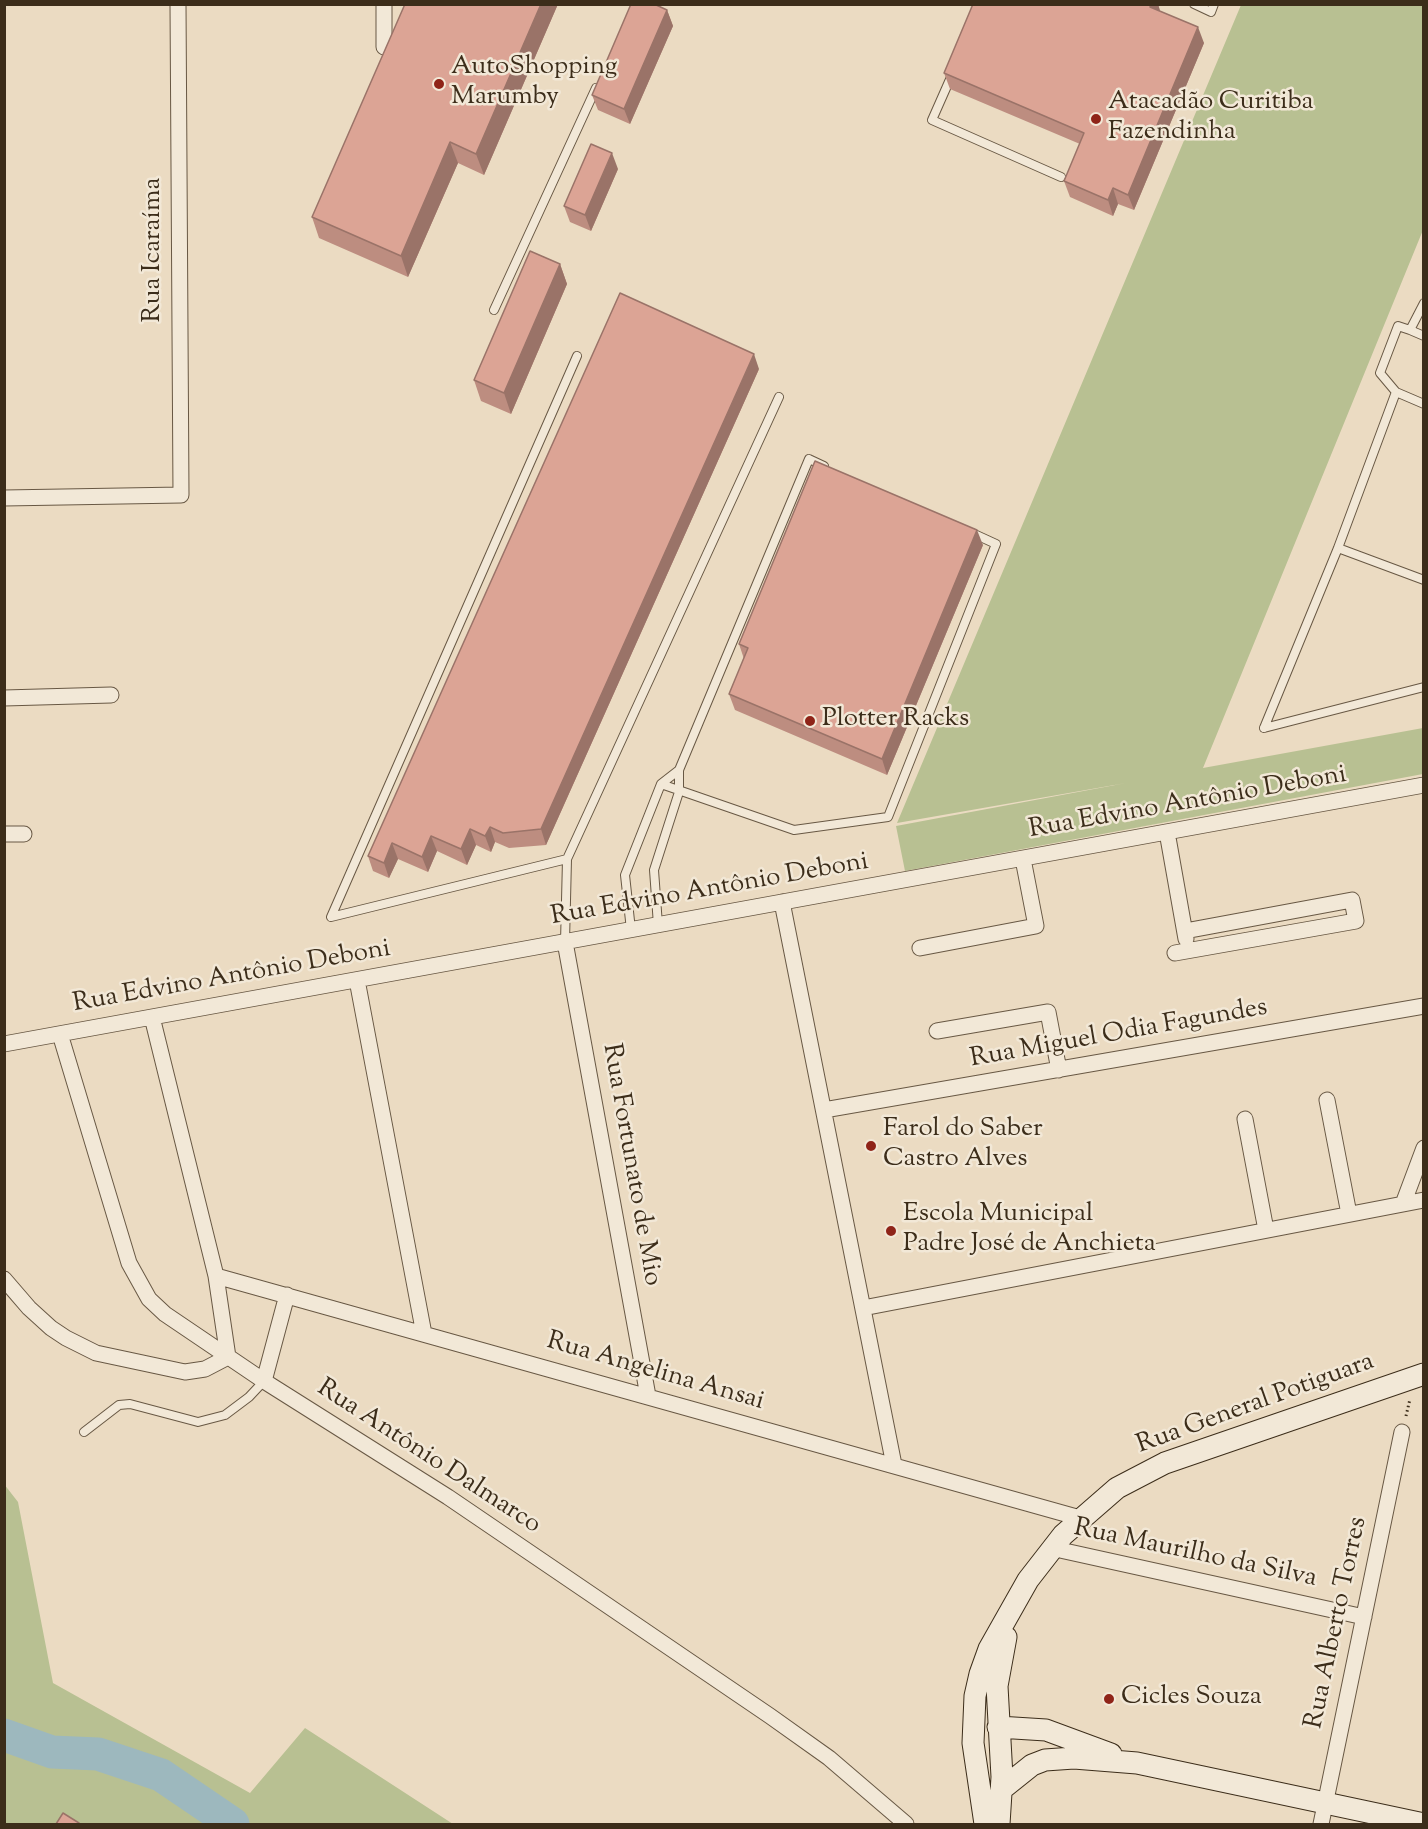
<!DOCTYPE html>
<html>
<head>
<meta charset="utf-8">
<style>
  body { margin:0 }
  #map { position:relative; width:1428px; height:1829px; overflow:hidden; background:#ebdbc2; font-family:"Sorts Mill Goudy",serif }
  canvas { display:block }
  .frame { position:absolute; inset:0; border:6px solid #3c2d1a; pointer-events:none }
</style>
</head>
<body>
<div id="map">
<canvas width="1428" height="1829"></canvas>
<div class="frame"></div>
</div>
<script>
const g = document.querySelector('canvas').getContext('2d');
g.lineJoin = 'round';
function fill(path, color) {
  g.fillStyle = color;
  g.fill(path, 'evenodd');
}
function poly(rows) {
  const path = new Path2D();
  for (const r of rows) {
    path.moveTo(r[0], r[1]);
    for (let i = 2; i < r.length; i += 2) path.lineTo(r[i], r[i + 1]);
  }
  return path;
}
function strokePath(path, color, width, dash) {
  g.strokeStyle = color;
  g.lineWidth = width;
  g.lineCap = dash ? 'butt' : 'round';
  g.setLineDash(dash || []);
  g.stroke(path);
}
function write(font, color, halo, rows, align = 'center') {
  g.font = font + ' "Sorts Mill Goudy",serif';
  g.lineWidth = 5;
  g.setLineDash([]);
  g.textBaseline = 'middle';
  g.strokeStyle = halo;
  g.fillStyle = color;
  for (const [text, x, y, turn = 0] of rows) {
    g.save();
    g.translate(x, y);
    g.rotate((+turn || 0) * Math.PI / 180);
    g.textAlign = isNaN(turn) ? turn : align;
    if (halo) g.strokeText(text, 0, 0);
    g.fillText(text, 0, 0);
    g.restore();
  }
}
const green = poly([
  [1241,5,1423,5,1423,230,1203,768,1423,728,1423,774,905,871,896,826,1126,783,897,823],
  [4,1484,18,1502,53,1683,250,1793,305,1728,453,1824,5,1824]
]);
const river = poly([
  [4,1735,52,1752,98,1754,161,1775,233,1824]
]);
const path = poly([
  [1406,1416,1410,1399]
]);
const lane = poly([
  [1194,4,1211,12,1214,4],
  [951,77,932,120,1061,177],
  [494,310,596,88],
  [1410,330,1424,336],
  [1396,392,1424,404],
  [1338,548,1424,580],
  [1264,728,1338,548,1396,392,1380,373,1398,326,1410,330,1424,303],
  [1264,728,1424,687],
  [661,784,794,830,888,817,996,544,972,533],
  [567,859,779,397],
  [658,925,654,870,679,792,679,770,809,459,824,466],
  [631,930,625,875,661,784,679,770],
  [565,942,567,859,331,917,577,356],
  [84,1432,119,1405,130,1404,198,1422,225,1415,249,1397,264,1381]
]);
const street = poly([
  [384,47,384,4],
  [4,498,181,495,178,4],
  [4,698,111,695],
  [1167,832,1186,939],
  [4,834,24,834],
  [782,902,894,1465],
  [565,942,648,1396],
  [920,948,1036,926,1023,859],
  [1175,953,1356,921,1352,900,1185,931],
  [357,980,424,1334],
  [152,1017,216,1276,228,1357],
  [937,1031,1048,1012,1059,1070],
  [60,1034,129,1263,149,1299,165,1314,264,1381,448,1497,770,1716,829,1758,906,1824],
  [4,1044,1424,785],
  [1327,1100,1349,1214],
  [824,1110,1424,1006],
  [1245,1119,1266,1230],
  [1403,1204,1424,1148],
  [216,1276,1080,1518],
  [4,1279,29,1308,51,1328,66,1338,96,1353,185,1372,205,1369,228,1357],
  [863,1308,1424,1200],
  [264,1381,287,1295],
  [1051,1548,1364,1617],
  [1321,1824,1402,1432]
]);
const secondary = poly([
  [998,1727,1046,1730,1111,1754],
  [1002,1789,1032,1765,1045,1760,1074,1758,1137,1763,1424,1824],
  [985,1824,973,1743,975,1696,980,1674,989,1649,1028,1580,1063,1535,1117,1488,1165,1463,1424,1374],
  [999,1824,1002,1777,997,1686,1006,1637]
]);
const wall = poly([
  [558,4,484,175,458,163,408,277,319,238,312,217],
  [973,4,1158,4,1160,11,1204,43,1134,210,1118,204,1113,216,1070,197,1064,181,1080,144,950,89,944,73],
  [667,10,673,26,630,124,598,110,592,95],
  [618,169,591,231,570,222,564,206],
  [560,264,567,284,511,414,481,401,474,380],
  [759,369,546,845,509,848,495,842,491,852,476,845,467,865,437,851,428,872,398,859,389,878,373,871,368,856],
  [983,545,887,775,735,710,729,694,744,659,739,644]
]);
const shadedWall = poly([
  [541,4,558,4,484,175,476,154],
  [1151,4,1158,4,1160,11,1150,7],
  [667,10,673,26,630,124,624,109],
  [1198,27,1204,43,1134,210,1128,195],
  [450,142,458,163,408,277,401,256],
  [612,153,618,169,591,231,585,215],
  [1113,188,1118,204,1113,216,1108,200],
  [560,264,567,284,511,414,504,393],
  [754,354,759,369,546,845,541,829],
  [977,530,983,545,887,775,882,759],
  [490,827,495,842,491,852,485,836],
  [470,829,476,845,467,865,461,849],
  [431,836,437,851,428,872,422,857],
  [392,843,398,859,389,878,384,863]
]);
const building = poly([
  [405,4,541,4,476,154,450,142,401,256,312,217,405,4],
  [631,4,654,4,667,10,624,109,592,95,631,4],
  [973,4,1151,4,1150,7,1198,27,1128,195,1113,188,1108,200,1064,181,1084,133,944,73,973,4],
  [591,144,612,153,585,215,564,206,591,144],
  [530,251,560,264,504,393,474,380,530,251],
  [620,293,754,354,541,829,503,833,490,827,485,836,470,829,461,849,431,836,422,857,392,843,384,863,368,856,620,293],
  [815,461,977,530,882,759,729,694,748,648,739,644,815,461],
  [63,1813,79,1823,78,1824,56,1824,63,1813]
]);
const markers = [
  [439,84,6,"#8f2418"],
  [1096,119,6,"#8f2418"],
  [810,721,6,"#8f2418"],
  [871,1146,6,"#8f2418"],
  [891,1231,6,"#8f2418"],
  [1109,1699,6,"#8f2418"]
];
const poiNames = [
  ["AutoShopping",451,69],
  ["Marumby",451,99],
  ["Atacadão Curitiba",1108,104],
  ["Fazendinha",1108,134],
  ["Plotter Racks",822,721],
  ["Farol do Saber",883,1131],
  ["Castro Alves",883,1161],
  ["Escola Municipal",903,1216],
  ["Padre José de Anchieta",903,1246],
  ["Cicles Souza",1121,1699]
];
const streetNames = [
  ["Rua Icaraíma",155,250,-90],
  ["Rua Edvino Antônio Deboni",1188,804,-10],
  ["Rua Edvino Antônio Deboni",710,891,-10],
  ["Rua Edvino Antônio Deboni",232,978,-10],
  ["Rua Miguel Odia Fagundes",1119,1035,-10],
  ["Rua Fortunato de Mio",630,1165,80],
  ["Rua Angelina Ansai",655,1373,16],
  ["Rua General Potiguara",1256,1405,-20],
  ["Rua Antônio Dalmarco",428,1458,33],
  ["Rua Maurilho da Silva",1195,1555,12],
  ["Rua Alberto Torres",1338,1623,-78]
];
fill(green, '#b8c092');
strokePath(river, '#9db8be', 33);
strokePath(lane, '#685844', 10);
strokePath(street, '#685844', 17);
strokePath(secondary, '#3c2d1a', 23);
strokePath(path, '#3c2d1a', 3, [1.5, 3]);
strokePath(lane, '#f2e8d7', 8);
strokePath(street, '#f2e8d7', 15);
strokePath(secondary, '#f2e8d7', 21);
fill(wall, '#bd8d80');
fill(shadedWall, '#9a7368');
fill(building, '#dca495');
strokePath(building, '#9a7368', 1.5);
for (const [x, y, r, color] of markers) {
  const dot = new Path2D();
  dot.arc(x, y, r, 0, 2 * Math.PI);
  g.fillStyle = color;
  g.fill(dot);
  strokePath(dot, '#f2e8d7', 2);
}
write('26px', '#3c2d1a', '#f2e8d7', poiNames, 'left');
write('26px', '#3c2d1a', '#f2e8d7', streetNames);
</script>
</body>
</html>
